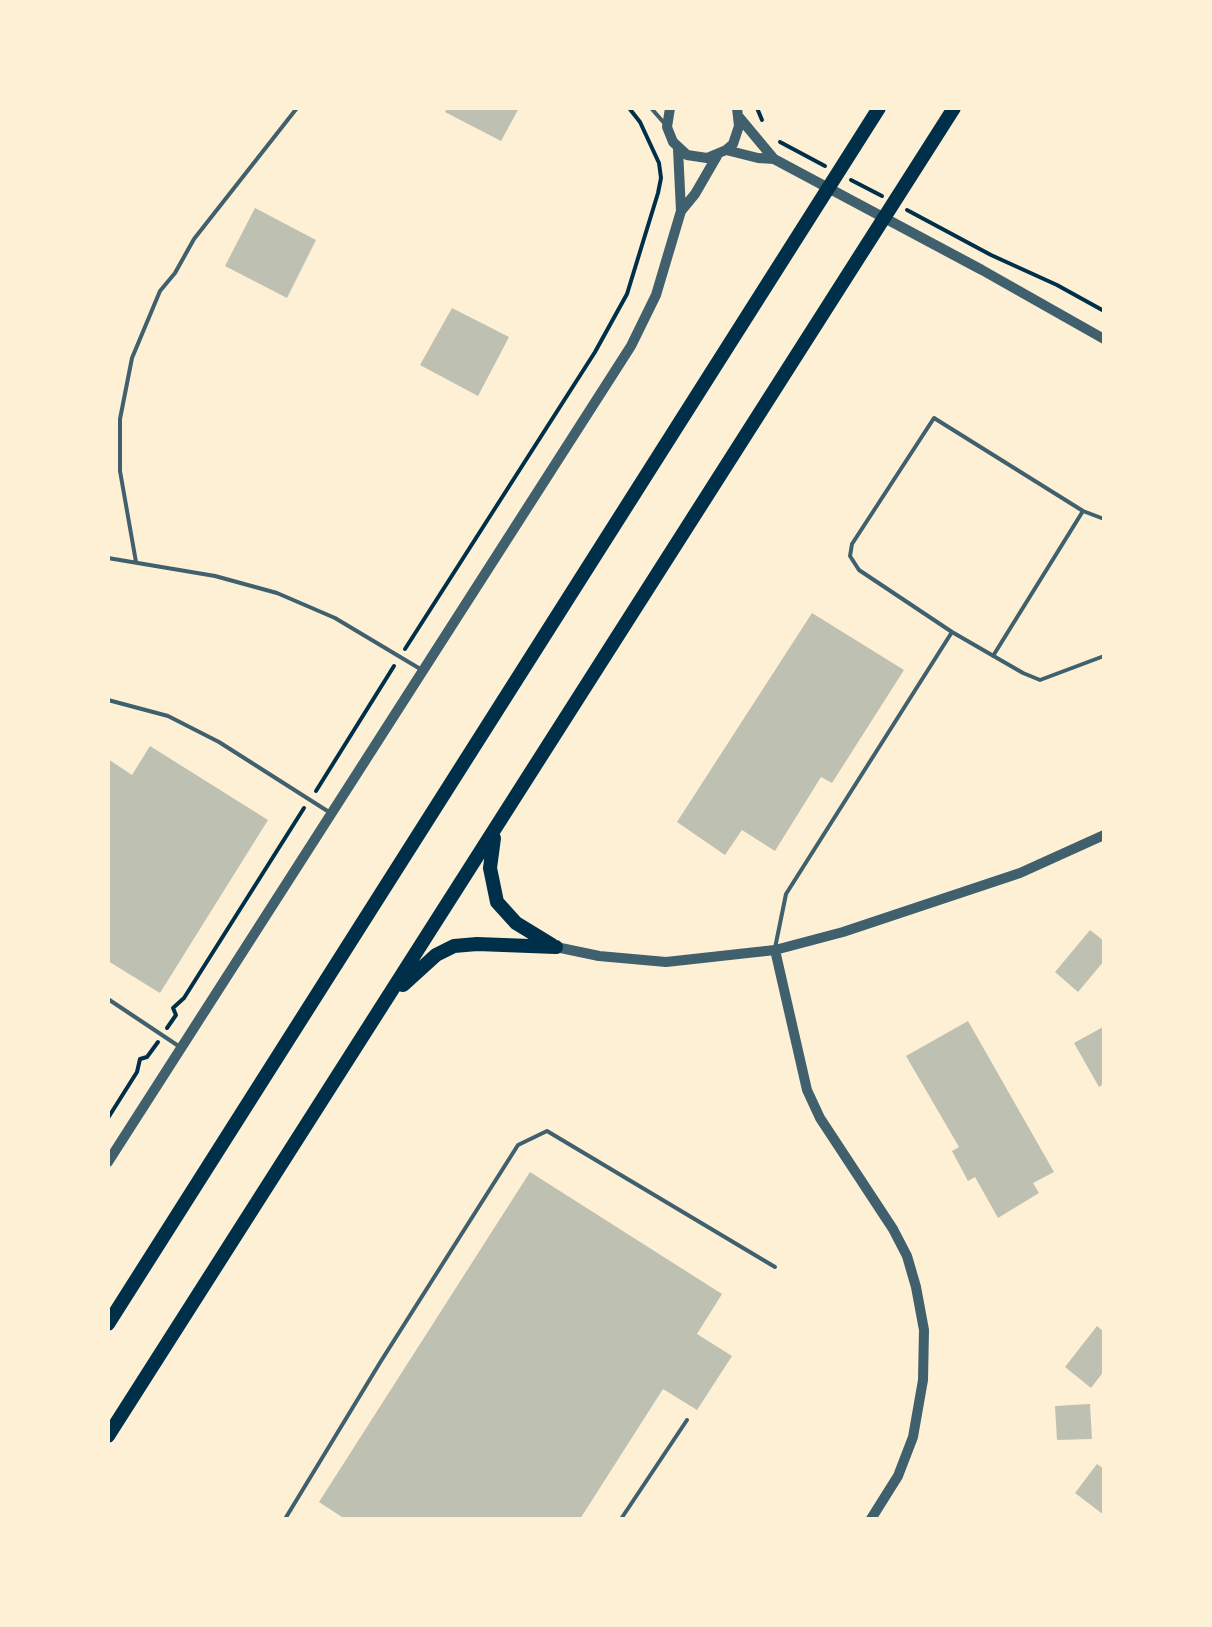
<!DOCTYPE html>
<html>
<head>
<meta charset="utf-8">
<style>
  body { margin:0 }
  #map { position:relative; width:1212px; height:1627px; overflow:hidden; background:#fdf0d5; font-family:Karla,sans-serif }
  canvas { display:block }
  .frame { position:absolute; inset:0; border:110px solid #fdf0d5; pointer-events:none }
</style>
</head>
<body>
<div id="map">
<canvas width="1212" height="1627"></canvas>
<div class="frame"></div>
</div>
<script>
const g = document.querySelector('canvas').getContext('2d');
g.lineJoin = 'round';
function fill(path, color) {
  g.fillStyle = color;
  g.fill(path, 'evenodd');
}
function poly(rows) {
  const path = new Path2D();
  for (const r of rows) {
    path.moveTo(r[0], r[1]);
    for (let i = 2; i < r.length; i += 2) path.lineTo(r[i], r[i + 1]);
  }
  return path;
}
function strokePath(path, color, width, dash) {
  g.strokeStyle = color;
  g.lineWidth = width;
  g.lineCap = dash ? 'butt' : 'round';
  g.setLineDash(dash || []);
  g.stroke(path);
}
const building = poly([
  [447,108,519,108,501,141,445,112],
  [255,208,316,240,287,298,225,266],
  [452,308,509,337,478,396,420,365],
  [812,613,904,670,832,783,821,777,775,851,742,830,725,855,677,822],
  [150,746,268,820,160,993,108,961,108,759,132,775],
  [1090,930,1104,941,1104,961,1078,992,1055,972],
  [968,1021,1054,1172,1033,1183,1039,1193,998,1218,975,1177,968,1181,952,1151,959,1147,906,1056],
  [1103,1027,1104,1084,1099,1087,1074,1043],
  [530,1172,722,1294,697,1334,732,1356,697,1410,663,1389,580,1519,345,1519,319,1502],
  [1097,1326,1104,1332,1104,1371,1091,1388,1065,1367],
  [1090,1404,1092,1439,1057,1440,1055,1406],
  [1097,1464,1104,1469,1104,1515,1075,1493]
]);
const path = poly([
  [757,108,762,120],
  [780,142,825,166],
  [851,180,882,196],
  [907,210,991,255,1057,285,1104,311],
  [405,649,595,352,627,294,658,193,661,178,659,163,640,122,629,108],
  [316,791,394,666],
  [167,1028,176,1015,173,1008,184,998,304,808],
  [108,1118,137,1072,140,1059,147,1057,158,1042]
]);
const service = poly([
  [651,108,665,124],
  [108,558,215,576,277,593,335,618,422,670],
  [136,562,120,471,120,419,132,358,160,291,175,273,194,239,297,108],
  [952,632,1023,673,1040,680,1104,656],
  [993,656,1083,511],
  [108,700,168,716,219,742,329,812],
  [775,948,786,894,952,632,859,570,850,556,852,544,934,418,1083,511,1104,519],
  [108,999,180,1047],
  [285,1519,381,1361,518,1145,547,1131,775,1267],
  [621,1519,687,1420]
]);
const tertiary = poly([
  [670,108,667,127,673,142,687,155,707,158,726,150,733,144,739,126,737,108],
  [739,117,774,159,982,270,1104,339],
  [726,150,758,158,774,159],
  [681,211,695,194,717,156],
  [556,947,599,956,666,962,775,950,843,932,1020,873,1104,835],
  [775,950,807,1090,820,1118,893,1229,907,1256,916,1287,924,1330,923,1380,913,1437,898,1476,871,1519],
  [108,1162,631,346,656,295,681,211,678,149]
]);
const trunk = poly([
  [494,838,490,868,497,902,516,923,552,945],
  [403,985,436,955,454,946,477,944,556,947],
  [108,1324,879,108],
  [108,1436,954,108]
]);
fill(building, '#bec0b2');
strokePath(path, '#003049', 4);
strokePath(service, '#3f606c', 4);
strokePath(tertiary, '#3f606c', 10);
strokePath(trunk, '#003049', 14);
</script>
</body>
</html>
